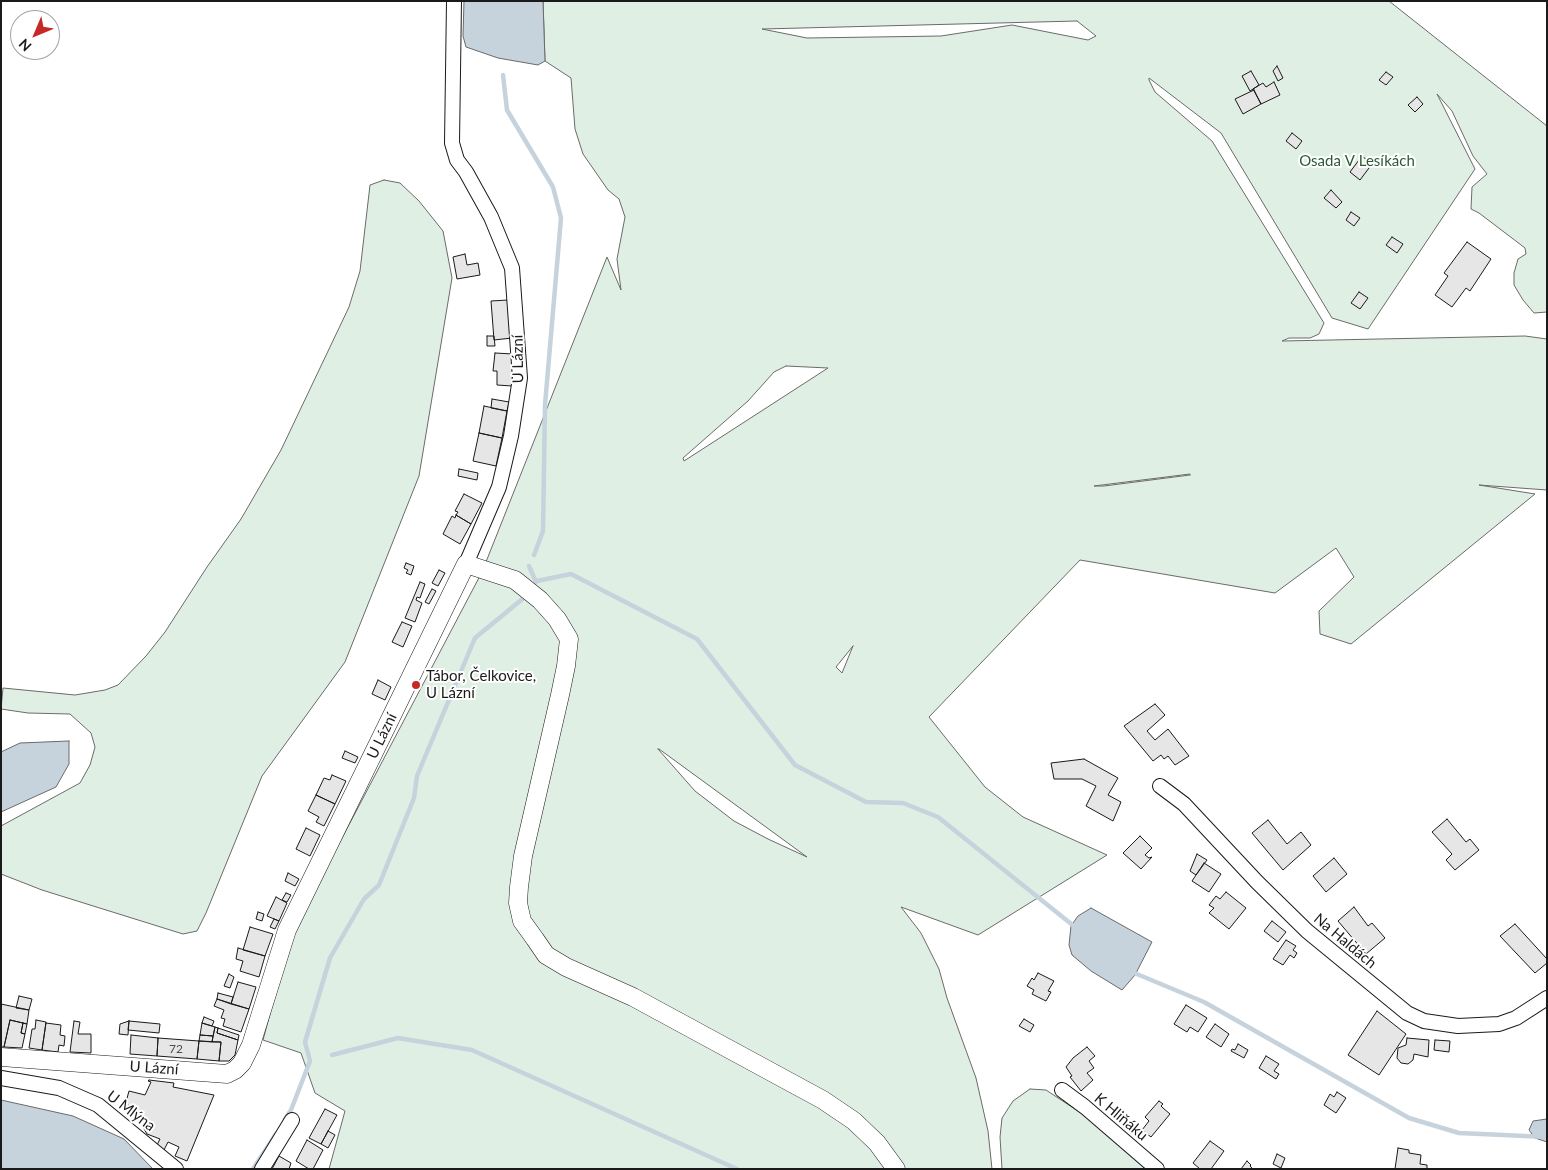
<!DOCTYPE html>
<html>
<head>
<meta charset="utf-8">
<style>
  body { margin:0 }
  #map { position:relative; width:1548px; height:1170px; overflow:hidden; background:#fff; font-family:Lato,sans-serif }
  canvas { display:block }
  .frame { position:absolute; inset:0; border:2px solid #1a1a1a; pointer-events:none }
  .north { position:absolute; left:10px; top:10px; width:50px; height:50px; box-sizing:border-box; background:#fff; border:1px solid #a3a3a3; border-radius:50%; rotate:225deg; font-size:14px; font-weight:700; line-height:20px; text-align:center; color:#1a1a1a }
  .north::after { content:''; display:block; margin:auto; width:18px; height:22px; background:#c62828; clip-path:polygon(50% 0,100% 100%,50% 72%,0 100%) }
</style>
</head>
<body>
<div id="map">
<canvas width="1548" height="1170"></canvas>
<div class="frame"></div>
<div class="north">N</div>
</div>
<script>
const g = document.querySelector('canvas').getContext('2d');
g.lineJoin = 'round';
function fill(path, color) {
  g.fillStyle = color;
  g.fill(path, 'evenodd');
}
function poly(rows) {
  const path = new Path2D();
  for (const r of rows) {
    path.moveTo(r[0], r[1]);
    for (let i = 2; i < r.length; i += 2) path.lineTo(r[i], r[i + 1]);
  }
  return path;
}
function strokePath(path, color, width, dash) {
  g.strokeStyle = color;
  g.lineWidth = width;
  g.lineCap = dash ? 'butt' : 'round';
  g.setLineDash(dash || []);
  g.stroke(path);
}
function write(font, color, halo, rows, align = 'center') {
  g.font = font + ' Lato,sans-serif';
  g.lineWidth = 4;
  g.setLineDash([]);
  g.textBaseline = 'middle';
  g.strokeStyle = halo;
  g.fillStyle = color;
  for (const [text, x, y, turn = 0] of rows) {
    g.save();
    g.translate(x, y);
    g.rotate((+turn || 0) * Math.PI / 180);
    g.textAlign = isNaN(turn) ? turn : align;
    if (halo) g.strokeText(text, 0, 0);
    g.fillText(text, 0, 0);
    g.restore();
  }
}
const green = poly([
  [543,1,1389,1,1547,126,1547,312,1534,313,1523,300,1514,285,1514,273,1518,259,1526,254,1525,248,1479,213,1471,209,1472,187,1487,174,1473,156,1452,111,1437,94,1475,169,1368,329,1332,318,1221,133,1149,78,1149,80,1155,92,1212,141,1324,323,1319,334,1310,338,1289,338,1282,341,1525,336,1547,339,1547,490,1479,485,1535,494,1351,644,1320,634,1319,611,1354,577,1336,548,1275,593,1080,560,929,717,985,787,1023,817,1107,855,978,935,901,907,921,933,939,969,947,998,976,1078,988,1131,992,1169,329,1169,345,1111,315,1093,301,1053,263,1040,292,933,482,572,607,257,621,290,617,259,625,217,619,199,608,190,583,154,575,129,571,78,545,61,543,1],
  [1077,21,1096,36,1088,40,1012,25,941,36,807,38,762,29,1077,21],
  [786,366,828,368,684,461,683,458,748,401,774,372,786,366],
  [1190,475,1104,486,1094,486,1190,474,1190,475],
  [853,646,842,673,836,667,853,646],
  [658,749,659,749,807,857,768,839,734,821,695,791,658,749],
  [384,180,400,183,419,201,443,231,452,278,419,476,345,662,262,776,206,913,197,931,183,934,42,890,1,874,1,826,80,783,90,765,95,747,91,733,70,714,28,713,1,709,3,688,75,695,105,690,118,685,146,656,165,632,207,567,241,519,281,450,349,307,360,271,370,185,384,180],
  [1030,1089,1046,1090,1084,1115,1147,1169,1002,1169,1000,1137,1002,1118,1013,1101,1030,1089]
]);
const water = poly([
  [464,1,543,1,545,61,538,65,498,58,466,47,463,36,464,1],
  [69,741,69,764,56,787,1,812,1,752,20,743,69,741],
  [1091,908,1152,942,1135,975,1122,990,1091,971,1072,955,1069,945,1071,926,1078,916,1091,908],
  [1,1100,73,1116,124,1139,153,1169,1,1169,1,1100],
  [1547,1119,1547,1142,1535,1138,1529,1130,1533,1121,1547,1119]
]);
const stream = poly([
  [503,75,507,110,553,187,561,218,545,405,543,531,534,555],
  [529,566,536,582],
  [537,581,571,574,697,639,795,765,866,802,903,803,938,817,1075,927],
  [1132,972,1204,1002,1409,1118,1459,1133,1547,1137],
  [332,1055,398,1038,472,1050,737,1169],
  [285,1119,291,1110,310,1061,305,1042,330,958,364,899,379,885,414,798,417,776,475,638,526,596],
  [253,1169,276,1134]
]);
const building = poly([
  [1277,66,1283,78,1278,81,1273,71,1277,66],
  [1251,71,1259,85,1250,91,1242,76,1251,71],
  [1386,72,1393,77,1386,85,1379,80,1386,72],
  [1274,82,1280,95,1261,104,1253,89,1263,83,1266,87,1274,82],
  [1254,90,1261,104,1243,114,1235,99,1254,90],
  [1417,97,1423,104,1415,112,1408,105,1417,97],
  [1292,133,1302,141,1296,149,1286,141,1292,133],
  [1362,156,1372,164,1360,180,1350,172,1362,156],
  [1331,190,1342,202,1336,208,1324,198,1331,190],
  [1351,212,1360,218,1354,226,1346,220,1351,212],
  [1392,237,1403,244,1397,253,1386,245,1392,237],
  [1467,242,1491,259,1470,291,1466,288,1452,307,1435,295,1448,276,1444,273,1467,242],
  [465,254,467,265,478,263,480,275,457,279,453,257,465,254],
  [1359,292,1368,298,1360,309,1351,303,1359,292],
  [508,300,512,338,494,340,491,301,508,300],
  [487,336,494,336,495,346,487,346,487,336],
  [495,353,513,354,512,386,497,385,497,371,493,371,495,353],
  [492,399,509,402,507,411,491,408,492,399],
  [484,406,507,411,502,438,479,433,484,406],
  [479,433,502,438,496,466,473,461,479,433],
  [459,469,478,473,477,480,458,476,459,469],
  [464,494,482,503,471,524,456,515,458,512,455,511,464,494],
  [456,515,471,524,460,544,443,534,452,516,455,518,456,515],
  [406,563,414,566,411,575,406,573,408,570,404,568,406,563],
  [439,570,445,573,438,586,432,583,439,570],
  [420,582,425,584,420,598,417,597,416,600,422,603,415,622,405,618,420,582],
  [432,589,436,591,429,604,425,602,432,589],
  [402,622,412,626,403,647,392,642,402,622],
  [378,680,391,687,385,700,372,694,378,680],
  [1155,704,1165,715,1147,731,1155,740,1168,729,1189,756,1175,765,1168,756,1164,759,1161,755,1153,761,1124,726,1155,704],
  [345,751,358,757,355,763,342,758,345,751],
  [1084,759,1118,778,1108,795,1121,802,1113,821,1086,806,1096,786,1082,779,1054,779,1051,763,1084,759],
  [332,775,346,781,335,804,316,795,324,778,330,780,332,775],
  [316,795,335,804,324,826,316,822,319,817,308,811,316,795],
  [1447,819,1466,842,1470,839,1479,850,1455,870,1446,860,1452,854,1432,832,1447,819],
  [1268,820,1287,844,1301,832,1311,845,1283,870,1252,833,1268,820],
  [306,828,320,835,310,856,296,849,306,828],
  [1140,836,1152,848,1145,855,1149,858,1152,857,1141,869,1123,853,1140,836],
  [1197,854,1207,860,1196,875,1190,871,1197,854],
  [1334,858,1347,874,1326,892,1313,876,1334,858],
  [1204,863,1221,874,1209,892,1192,881,1204,863],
  [288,873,299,879,295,886,285,881,288,873],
  [1226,892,1246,908,1229,929,1209,913,1214,908,1209,905,1216,896,1220,899,1226,892],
  [286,893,291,895,287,902,282,900,286,893],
  [276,897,287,903,279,921,267,916,276,897],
  [1354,907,1368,926,1372,923,1385,938,1366,954,1338,921,1354,907],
  [258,912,264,914,262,921,256,919,258,912],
  [274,919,279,921,275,929,270,927,274,919],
  [1272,921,1286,932,1278,942,1264,931,1272,921],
  [1515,924,1547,959,1547,963,1535,973,1500,936,1515,924],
  [250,927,273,934,265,956,243,950,250,927],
  [1286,940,1296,946,1293,950,1297,953,1294,958,1290,955,1283,965,1273,959,1286,940],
  [238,948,265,956,259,977,240,971,243,961,236,959,238,948],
  [1038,973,1054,981,1048,991,1051,992,1046,1001,1032,994,1034,990,1027,986,1032,978,1034,980,1038,973],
  [229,974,234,977,230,988,224,986,229,974],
  [238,982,256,987,249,1009,231,1004,238,982],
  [218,993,233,997,231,1004,217,999,218,993],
  [19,996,32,999,29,1010,16,1008,19,996],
  [217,999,249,1009,241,1032,223,1026,225,1019,221,1018,224,1010,214,1006,217,999],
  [1,1004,29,1010,27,1024,10,1020,4,1047,1,1047,1,1004],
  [1186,1005,1207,1018,1198,1032,1190,1027,1187,1032,1174,1024,1186,1005],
  [1377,1011,1406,1034,1379,1075,1348,1055,1377,1011],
  [204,1017,214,1021,212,1026,202,1023,204,1017],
  [1024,1019,1034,1025,1030,1032,1019,1026,1024,1019],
  [10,1020,23,1023,21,1033,25,1034,22,1048,4,1047,10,1020],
  [36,1020,46,1022,42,1050,29,1048,32,1029,35,1029,36,1020],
  [74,1021,80,1022,78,1034,91,1034,91,1053,70,1052,74,1021],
  [129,1021,160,1024,159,1033,128,1030,129,1021],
  [129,1021,128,1035,119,1034,120,1024,129,1021],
  [23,1023,27,1024,25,1034,21,1033,23,1023],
  [46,1023,61,1025,60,1035,65,1036,64,1046,59,1045,58,1052,42,1050,46,1023],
  [202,1023,215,1027,213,1036,200,1035,202,1023],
  [1215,1024,1229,1034,1221,1047,1206,1037,1215,1024],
  [215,1027,218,1028,217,1033,238,1040,235,1055,229,1061,219,1061,221,1042,212,1042,215,1027],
  [218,1028,239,1035,238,1040,217,1033,218,1028],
  [131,1035,158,1038,157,1056,130,1054,131,1035],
  [200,1035,213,1036,212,1042,199,1041,200,1035],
  [158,1038,199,1041,197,1059,157,1056,158,1038],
  [1407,1038,1429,1040,1428,1057,1414,1054,1413,1060,1408,1064,1401,1063,1397,1058,1398,1048,1406,1045,1407,1038],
  [1435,1040,1450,1041,1449,1052,1434,1050,1435,1040],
  [199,1041,221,1042,219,1061,197,1059,199,1041],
  [1238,1044,1248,1050,1244,1058,1231,1051,1232,1049,1235,1050,1238,1044],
  [1087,1047,1095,1056,1089,1061,1094,1068,1087,1073,1093,1080,1081,1091,1070,1077,1072,1076,1066,1067,1073,1058,1087,1047],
  [1266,1056,1279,1064,1274,1071,1279,1074,1276,1079,1259,1068,1266,1056],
  [149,1080,174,1083,173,1087,214,1095,187,1161,175,1156,179,1147,168,1142,164,1150,157,1145,160,1139,147,1134,143,1127,144,1123,139,1121,126,1102,129,1091,145,1095,151,1082,148,1081,149,1080],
  [1337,1092,1346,1098,1336,1113,1324,1105,1330,1094,1334,1097,1337,1092],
  [1159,1101,1163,1104,1161,1106,1163,1108,1170,1114,1151,1137,1142,1130,1149,1121,1145,1117,1159,1101],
  [325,1109,337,1115,321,1144,309,1138,325,1109],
  [328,1131,335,1135,328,1148,321,1144,328,1131],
  [307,1140,323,1150,313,1169,309,1169,296,1161,307,1140],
  [1210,1141,1224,1151,1211,1169,1200,1169,1193,1163,1210,1141],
  [1398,1148,1409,1150,1409,1153,1421,1155,1420,1164,1427,1165,1427,1169,1395,1169,1398,1148],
  [1277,1154,1285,1158,1281,1168,1273,1164,1277,1154],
  [279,1156,291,1163,289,1169,272,1169,279,1156],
  [1247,1161,1251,1165,1250,1166,1253,1169,1241,1169,1247,1161]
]);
const minor = poly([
  [454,1,452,143,457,160,466,172,491,217,512,268,520,378,511,436,499,487,466,564],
  [1160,786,1184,804,1257,882,1307,931,1407,1013,1424,1021,1458,1026,1499,1024,1516,1018,1547,998],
  [1,1078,59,1088,98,1105,176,1169],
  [1062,1090,1085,1107,1157,1169],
  [262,1169,292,1120]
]);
const tertiary = poly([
  [1,1057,227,1074,235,1070,242,1063,251,1045,287,930,466,564,515,580,540,600,557,619,569,639,566,666,560,695,523,856,519,887,518,903,522,921,535,939,546,955,566,967,633,997,823,1100,854,1121,877,1143,896,1169]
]);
const markers = [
  [416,685,5,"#c62828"]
];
const numberNames = [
  ["72",176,1049]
];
const parkNames = [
  ["Osada V Lesíkách",1357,161]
];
const streetNames = [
  ["U Lázní",518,359,-91],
  ["U Lázní",382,736,-64],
  ["Na Haldách",1345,941,40],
  ["U Lázní",154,1068,4],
  ["U Mlýna",131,1111,37],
  ["K Hliňáku",1121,1117,40]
];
const poiNames = [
  ["Tábor, Čelkovice,",426,676],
  ["U Lázní",426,693]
];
fill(green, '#e0efe3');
strokePath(green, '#6a6a6a', 1);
fill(water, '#c6d2dc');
strokePath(water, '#6a6a6a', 1);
strokePath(stream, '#c6d2dc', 4.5);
fill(building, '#e6e6e6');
strokePath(building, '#1a1a1a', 1);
strokePath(minor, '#1a1a1a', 16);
strokePath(tertiary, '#1a1a1a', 19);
strokePath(minor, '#fff', 14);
strokePath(tertiary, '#fff', 18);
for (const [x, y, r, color] of markers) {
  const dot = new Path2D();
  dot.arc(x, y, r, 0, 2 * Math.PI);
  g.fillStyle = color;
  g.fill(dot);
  strokePath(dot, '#fff', 2);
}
write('12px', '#4d4d4d', null, numberNames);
write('15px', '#2b5a34', '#fff', parkNames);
write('15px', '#1a1a1a', '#fff', streetNames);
write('15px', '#1a1a1a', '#fff', poiNames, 'left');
</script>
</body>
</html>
